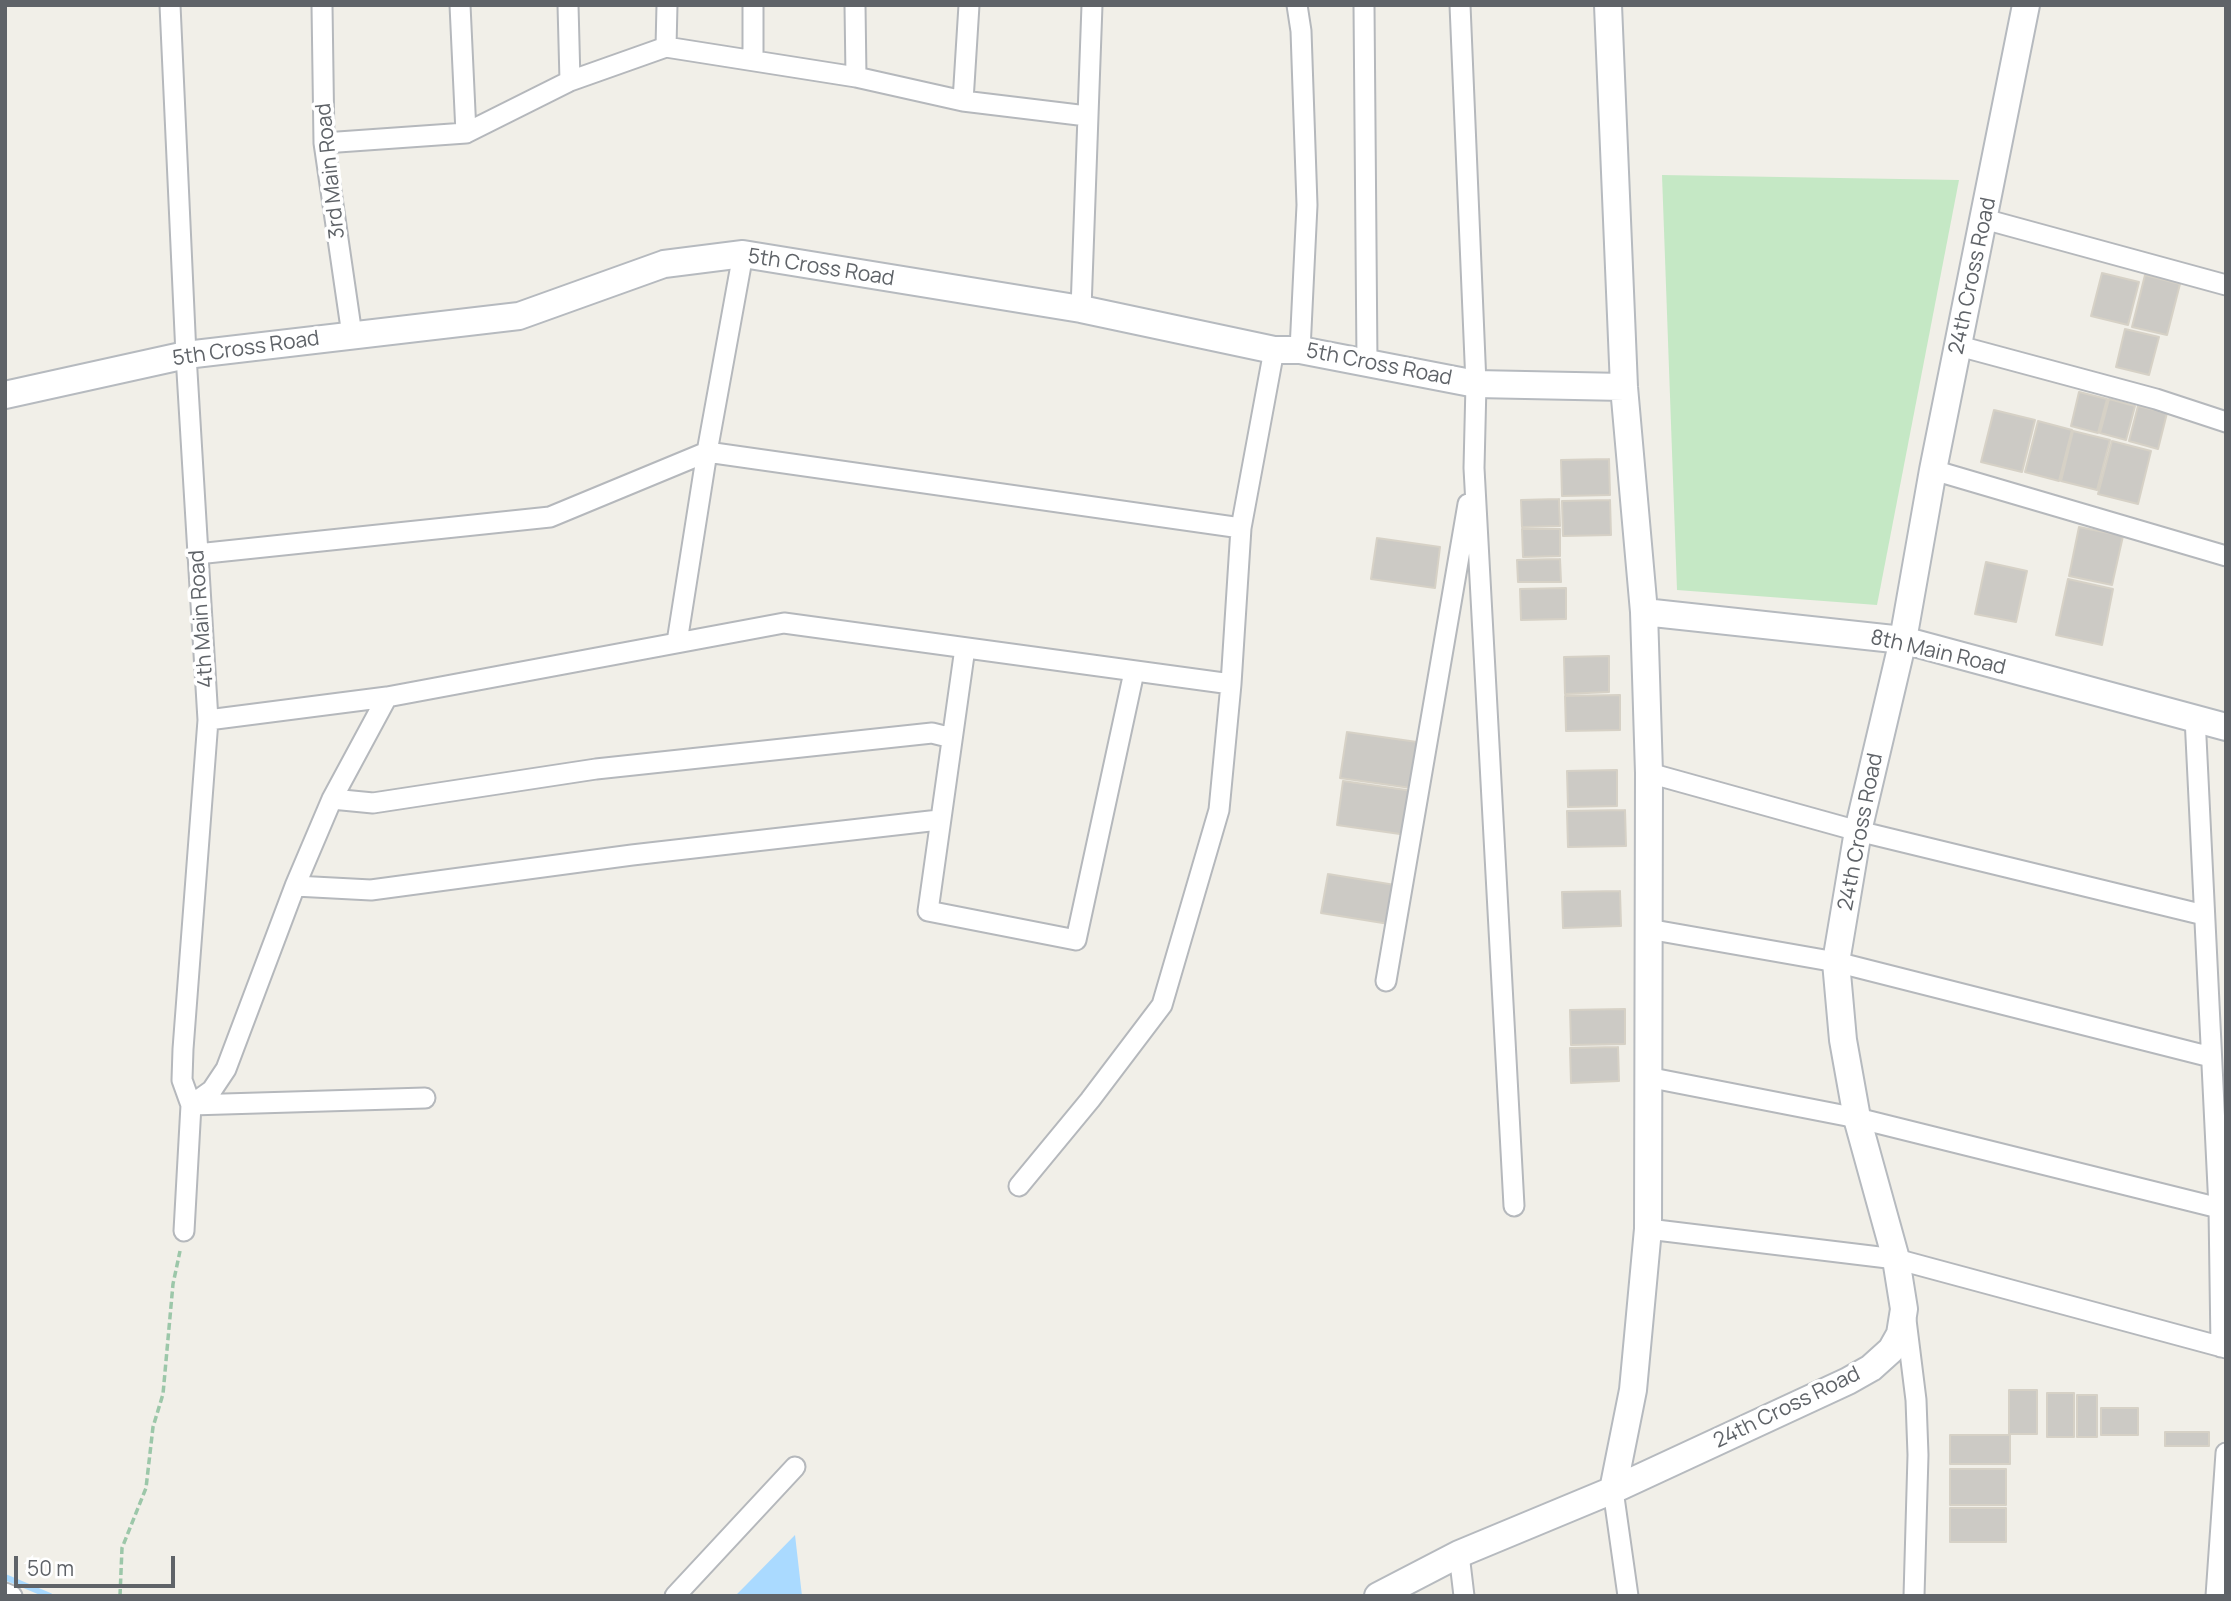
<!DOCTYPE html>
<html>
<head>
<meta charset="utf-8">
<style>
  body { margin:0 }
  #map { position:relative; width:2231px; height:1601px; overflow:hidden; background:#f1efe8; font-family:Manrope,sans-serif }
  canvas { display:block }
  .frame { position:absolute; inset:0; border:7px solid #5f6368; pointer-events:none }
  .scale { position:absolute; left:14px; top:1556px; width:161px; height:32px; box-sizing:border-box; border:4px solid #5f6368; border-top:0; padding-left:9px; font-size:21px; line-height:24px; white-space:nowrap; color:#5f6368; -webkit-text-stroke:5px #fff; paint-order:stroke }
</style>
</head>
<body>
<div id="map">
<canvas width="2231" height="1601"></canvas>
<div class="frame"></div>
<div class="scale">50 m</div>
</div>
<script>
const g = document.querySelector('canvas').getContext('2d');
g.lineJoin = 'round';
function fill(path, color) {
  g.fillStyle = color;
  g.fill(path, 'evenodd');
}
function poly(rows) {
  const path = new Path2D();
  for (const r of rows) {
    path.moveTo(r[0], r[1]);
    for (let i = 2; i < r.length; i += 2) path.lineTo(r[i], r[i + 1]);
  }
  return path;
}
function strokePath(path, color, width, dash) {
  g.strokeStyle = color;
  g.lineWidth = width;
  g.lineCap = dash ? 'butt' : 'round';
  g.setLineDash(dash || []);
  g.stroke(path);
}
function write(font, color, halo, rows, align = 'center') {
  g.font = font + ' Manrope,sans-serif';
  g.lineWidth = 7;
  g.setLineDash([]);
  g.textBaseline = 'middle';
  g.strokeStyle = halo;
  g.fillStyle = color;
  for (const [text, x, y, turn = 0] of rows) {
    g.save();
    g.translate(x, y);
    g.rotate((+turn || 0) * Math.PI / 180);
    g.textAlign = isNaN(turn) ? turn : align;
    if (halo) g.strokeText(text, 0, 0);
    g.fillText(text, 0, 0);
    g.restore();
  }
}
const green = poly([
  [1662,175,1959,180,1877,605,1677,590]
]);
const water = poly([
  [795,1535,802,1596,735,1596,747,1584]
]);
const stream = poly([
  [5,1577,50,1596]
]);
const building = poly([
  [2102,273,2139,282,2128,325,2091,316,2102,273],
  [2145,275,2180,284,2167,335,2132,327,2145,275],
  [2125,329,2159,337,2149,375,2116,367,2125,329],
  [2079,392,2107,399,2098,433,2071,426,2079,392],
  [2109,399,2135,406,2126,440,2100,433,2109,399],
  [2138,406,2167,413,2158,449,2129,441,2138,406],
  [1994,410,2035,420,2022,472,1981,462,1994,410],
  [2038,421,2072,430,2059,481,2025,472,2038,421],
  [2073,431,2110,440,2097,490,2061,481,2073,431],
  [2112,441,2151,451,2138,504,2098,494,2112,441],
  [1609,459,1610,495,1562,496,1561,460,1609,459],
  [1559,499,1560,526,1522,527,1521,500,1559,499],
  [1610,500,1611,535,1563,536,1562,501,1610,500],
  [2079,527,2123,536,2112,585,2069,576,2079,527],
  [1522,529,1560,529,1560,556,1523,557,1522,529],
  [1377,538,1440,547,1435,588,1371,579,1377,538],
  [1560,559,1561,582,1518,582,1517,560,1560,559],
  [1986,562,2027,571,2016,622,1975,614,1986,562],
  [2068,579,2113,589,2102,645,2056,635,2068,579],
  [1566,588,1566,619,1521,620,1520,589,1566,588],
  [1609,656,1609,692,1565,694,1564,657,1609,656],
  [1620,695,1620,730,1566,731,1565,696,1620,695],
  [1347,732,1417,742,1411,788,1340,778,1347,732],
  [1617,770,1617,806,1568,807,1567,771,1617,770],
  [1343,781,1413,791,1407,835,1337,825,1343,781],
  [1625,810,1626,846,1568,847,1567,811,1625,810],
  [1328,874,1395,885,1389,924,1321,913,1328,874],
  [1620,891,1621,926,1563,928,1562,892,1620,891],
  [1625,1009,1625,1044,1571,1045,1570,1010,1625,1009],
  [1618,1047,1619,1081,1571,1083,1570,1048,1618,1047],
  [2009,1390,2037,1390,2037,1434,2009,1434,2009,1390],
  [2047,1393,2074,1393,2074,1437,2047,1437,2047,1393],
  [2077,1395,2097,1395,2097,1437,2077,1437,2077,1395],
  [2101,1408,2138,1408,2138,1435,2101,1435,2101,1408],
  [2165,1432,2209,1432,2209,1446,2165,1446,2165,1432],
  [1950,1435,2010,1435,2010,1464,1950,1464,1950,1435],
  [1950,1469,2006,1469,2006,1505,1950,1505,1950,1469],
  [1950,1508,2006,1508,2006,1542,1950,1542,1950,1508]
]);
const path = poly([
  [120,1596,122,1548,146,1488,153,1427,163,1394,173,1284,180,1251]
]);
const street = poly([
  [170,5,186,355,208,720,183,1049,182,1080,191,1105,184,1231],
  [322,5,324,143,352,335],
  [460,5,466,133],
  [568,5,570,81],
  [753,5,753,60],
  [855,5,856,77],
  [1297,5,1301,31,1307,205,1300,350],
  [1364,5,1367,362],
  [1460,5,1476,384,1474,468,1514,1206],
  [666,47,667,5],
  [963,101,969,5],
  [324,143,466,133,570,81,666,47,856,77,963,101,1087,116],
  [1984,219,2226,285],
  [1081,309,1092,5],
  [1959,346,2156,399,2226,422],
  [1933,470,2226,556],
  [197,554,550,517,707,452,1241,528],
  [677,642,707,452,743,254],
  [965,648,928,911,1076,940,1134,672],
  [2195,717,2219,1208,2221,1347],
  [208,720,387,697,784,623,1231,684,1241,528,1274,350],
  [1649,773,1858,831,2204,915],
  [332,799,373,803,596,769,932,733,952,738],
  [295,886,371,890,632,855,939,820],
  [1648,929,1836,962,2211,1057],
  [1386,981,1468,504],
  [1647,1077,1857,1118,2219,1208],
  [191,1105,212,1090,226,1069,295,886,332,799,387,697],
  [191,1105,425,1098],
  [1019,1186,1090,1100,1162,1005,1219,810,1231,684],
  [1648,1229,1896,1259,2226,1348],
  [1906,1320,1916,1400,1918,1455,1914,1596],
  [1613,1490,1628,1596],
  [1459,1554,1464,1596],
  [5,1593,12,1596],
  [675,1596,795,1467],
  [2216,1596,2226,1453]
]);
const secondary = poly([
  [1608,5,1624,387,1644,612,1649,773,1648,1229,1633,1390,1613,1490],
  [5,395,186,355,519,316,664,264,743,254,1081,309,1274,350,1300,350,1476,384,1624,387],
  [1644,612,1903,640,2226,727],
  [1378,1596,1459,1554,1613,1490,1848,1381,1871,1368,1891,1350,1900,1334,1904,1309,1896,1259,1857,1118,1843,1040,1836,962,1858,831,1903,640,1933,470,2026,5]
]);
const streetNames = [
  ["3rd Main Road",331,171,-96],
  ["5th Cross Road",821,268,9],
  ["24th Cross Road",1973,276,-78],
  ["5th Cross Road",246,349,-8],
  ["5th Cross Road",1379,365,11],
  ["4th Main Road",202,619,-94],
  ["8th Main Road",1938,653,13],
  ["24th Cross Road",1861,832,-79],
  ["24th Cross Road",1787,1408,-26]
];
fill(green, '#c5e8c5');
fill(water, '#aadaff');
strokePath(stream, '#aadaff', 6);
fill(building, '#cccac5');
strokePath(building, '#d6d1c6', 2);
strokePath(street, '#b5b8bc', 23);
strokePath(secondary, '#b6babf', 30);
strokePath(path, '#9cc7a9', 3.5, [7, 3.5]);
strokePath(street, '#fff', 19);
strokePath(secondary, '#fff', 26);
write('21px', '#5f6368', '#fff', streetNames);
</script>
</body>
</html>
